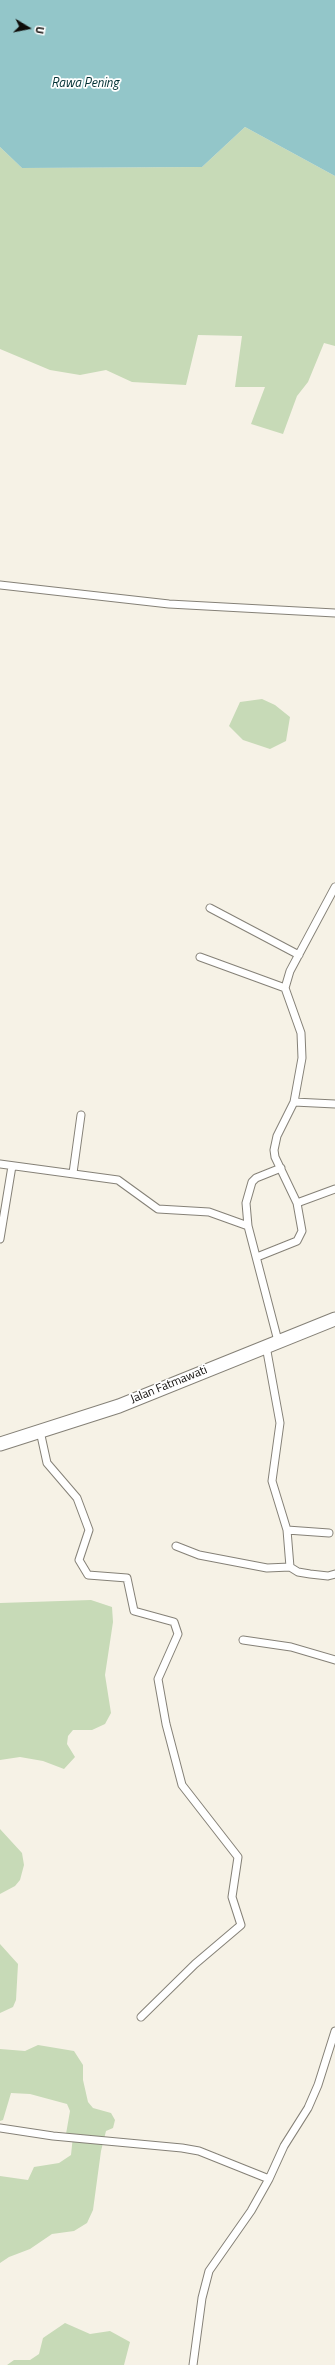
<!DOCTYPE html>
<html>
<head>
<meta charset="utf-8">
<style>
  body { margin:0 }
  #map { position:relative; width:335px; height:2365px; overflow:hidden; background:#f6f2e6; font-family:"Titillium Web",sans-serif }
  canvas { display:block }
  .north { position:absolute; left:8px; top:8px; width:40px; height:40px; -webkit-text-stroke:3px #fff; paint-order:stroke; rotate:100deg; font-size:11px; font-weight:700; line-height:16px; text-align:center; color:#0e0c09 }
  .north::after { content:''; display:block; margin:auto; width:14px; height:18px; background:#0e0c09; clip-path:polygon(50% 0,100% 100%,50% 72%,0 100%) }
</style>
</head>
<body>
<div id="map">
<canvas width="335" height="2365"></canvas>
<div class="north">U</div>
</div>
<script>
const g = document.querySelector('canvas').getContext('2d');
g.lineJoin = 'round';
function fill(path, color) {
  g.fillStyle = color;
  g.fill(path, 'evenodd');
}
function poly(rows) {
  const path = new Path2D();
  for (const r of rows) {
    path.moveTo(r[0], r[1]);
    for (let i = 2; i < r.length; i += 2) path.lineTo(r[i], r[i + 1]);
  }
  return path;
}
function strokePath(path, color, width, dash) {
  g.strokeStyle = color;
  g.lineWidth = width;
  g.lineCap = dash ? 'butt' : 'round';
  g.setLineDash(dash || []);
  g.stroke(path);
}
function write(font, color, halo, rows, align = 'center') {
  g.font = font + ' "Titillium Web",sans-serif';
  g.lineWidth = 3.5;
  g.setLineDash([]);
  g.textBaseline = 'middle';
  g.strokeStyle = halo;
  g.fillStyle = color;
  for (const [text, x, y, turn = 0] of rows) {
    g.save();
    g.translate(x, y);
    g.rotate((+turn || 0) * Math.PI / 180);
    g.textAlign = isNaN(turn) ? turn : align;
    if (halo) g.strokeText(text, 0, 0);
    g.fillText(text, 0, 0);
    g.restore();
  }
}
const green = poly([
  [245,127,335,176,335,346,324,343,308,382,297,396,283,434,251,424,265,387,235,387,242,336,198,335,186,385,132,382,106,370,80,375,50,370,0,349,0,147,22,168,202,167],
  [262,699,275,705,290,717,286,741,270,749,243,740,229,726,240,702],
  [91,1600,112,1607,113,1622,105,1675,111,1713,105,1724,92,1730,73,1730,68,1736,67,1744,75,1757,64,1769,43,1761,20,1757,0,1760,0,1603],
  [0,1829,22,1853,24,1865,20,1880,15,1886,0,1894],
  [0,1944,18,1964,16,2000,13,2007,0,2013],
  [38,2045,74,2051,83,2065,83,2080,88,2102,93,2108,111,2113,115,2120,113,2128,106,2131,101,2151,93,2210,87,2223,74,2231,52,2234,30,2249,9,2257,0,2263,0,2176,28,2180,34,2167,59,2163,71,2155,73,2136,66,2134,70,2111,67,2104,30,2094,11,2093,3,2120,0,2121,0,2049,25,2051],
  [65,2323,90,2334,110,2331,130,2342,124,2365,7,2365,14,2360,30,2360,39,2354,43,2338]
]);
const water = poly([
  [0,0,335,0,335,176,245,127,202,167,22,168,0,147]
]);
const street = poly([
  [0,585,169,604,335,613],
  [210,908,299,955],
  [200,957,285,988],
  [294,1102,335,1104],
  [0,1164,118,1180,158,1209,209,1212,248,1226],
  [73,1173,81,1115],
  [297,1203,335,1189],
  [0,1239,12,1166],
  [257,1257,297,1241,302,1231,297,1203,275,1157,274,1150,277,1136,294,1102,302,1058,301,1033,285,988,290,971,335,887],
  [278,1341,248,1226,246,1203,252,1182,256,1178,281,1168],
  [266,1346,280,1423,272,1481,287,1530,290,1567,298,1572,310,1574,328,1576,335,1574],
  [40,1431,47,1463,77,1498,89,1530,79,1560,88,1575,127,1578,134,1611,174,1622,178,1634,158,1679,166,1724,182,1785,238,1857,232,1897,241,1925,195,1964,141,2017],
  [287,1530,329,1533],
  [176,1546,199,1555,267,1568,290,1567],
  [243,1640,291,1647,335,1660],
  [0,2128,53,2136,182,2148,199,2151,269,2179],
  [193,2365,202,2298,209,2271,251,2211,269,2179,284,2146,308,2108,318,2085,335,2031]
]);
const highway = poly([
  [0,1444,119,1406,335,1319]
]);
const streetNames = [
  ["Jalan Fatmawati",169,1385,-22]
];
const waterNames = [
  ["Rawa Pening",85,84]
];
fill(green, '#c7dab7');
fill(water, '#93c6c9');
strokePath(street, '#858177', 9);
strokePath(highway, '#858177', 15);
strokePath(street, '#fff', 7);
strokePath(highway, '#fff', 13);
write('12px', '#0e0c09', '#fff', streetNames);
write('italic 13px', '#003033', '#fff', waterNames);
</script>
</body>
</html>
